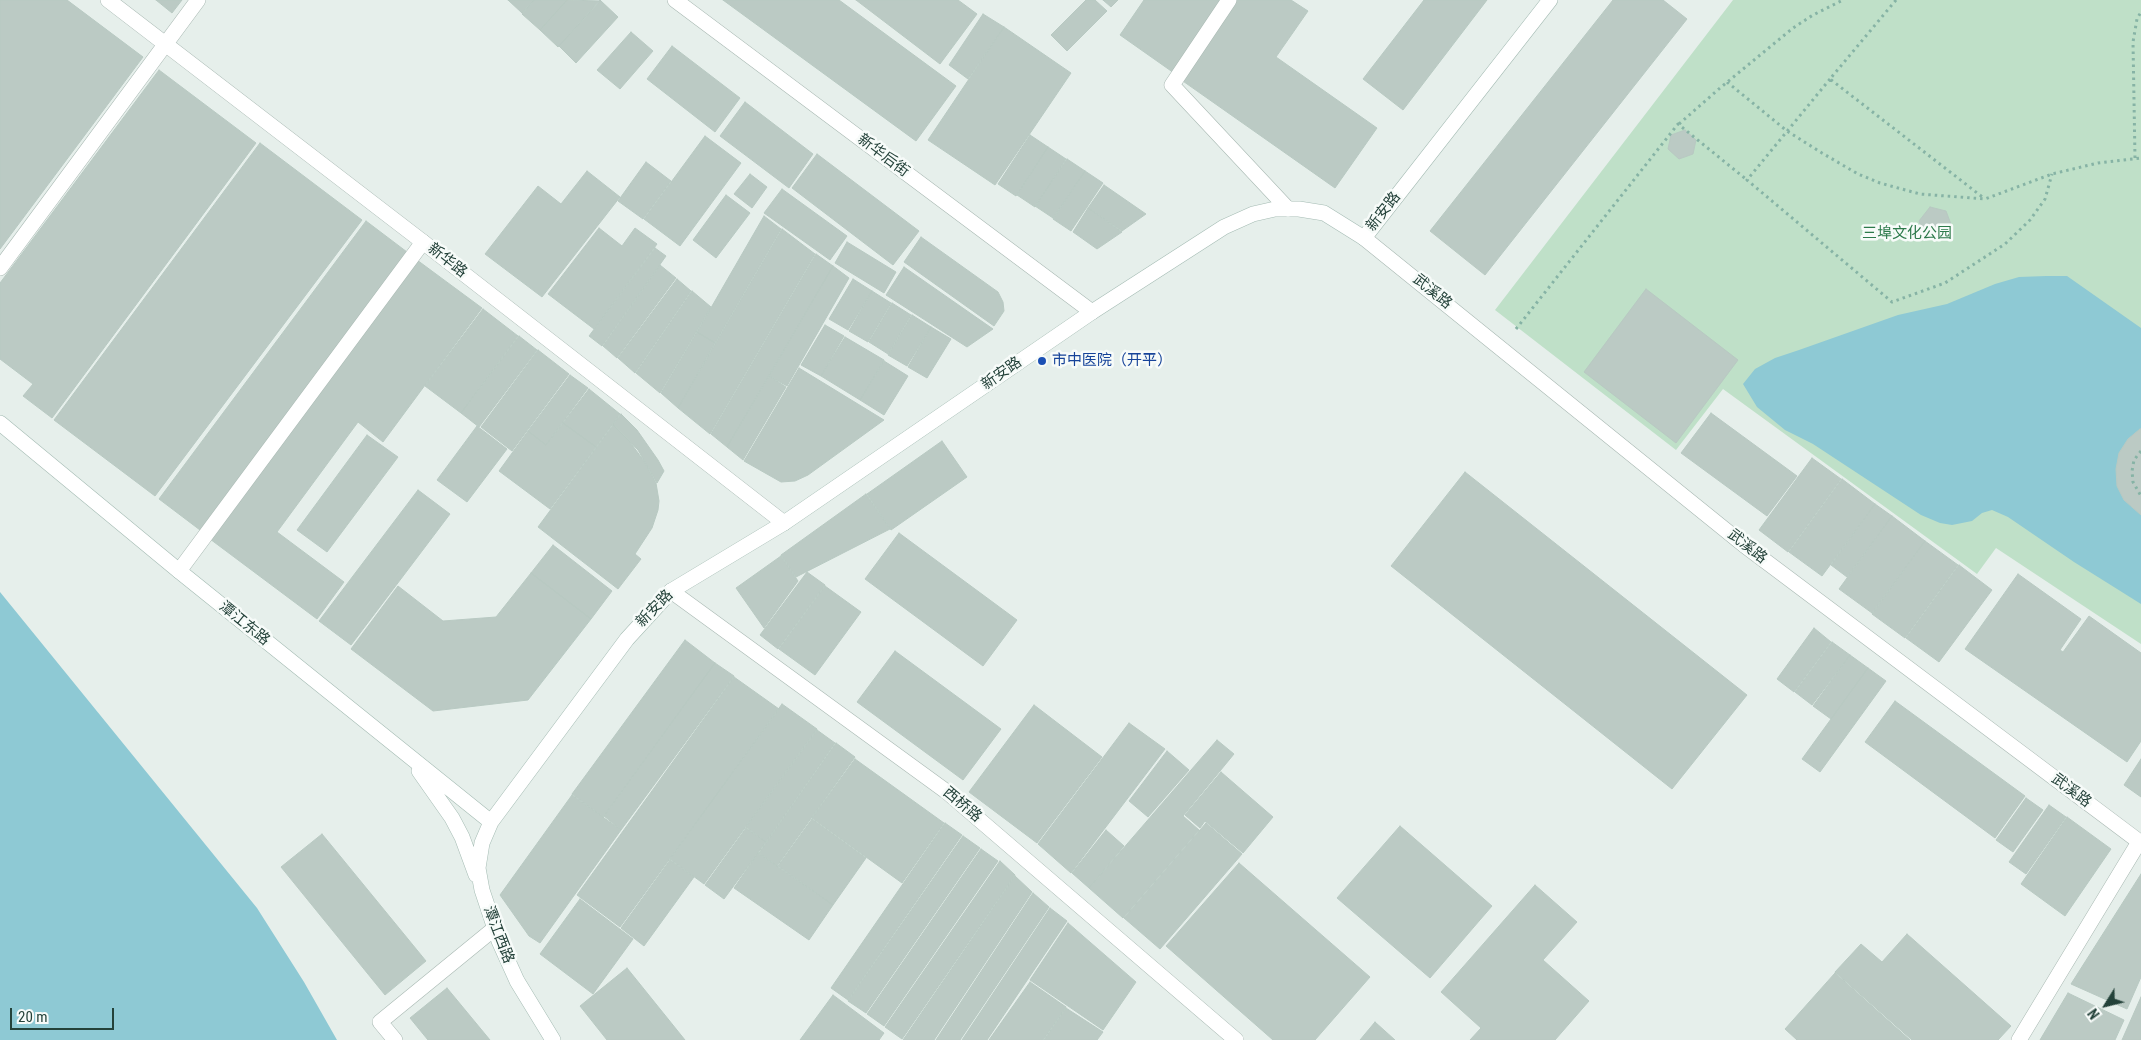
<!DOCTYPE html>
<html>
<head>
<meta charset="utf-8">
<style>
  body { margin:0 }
  #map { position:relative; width:2141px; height:1040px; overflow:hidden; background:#e6efeb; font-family:"Roboto Condensed",sans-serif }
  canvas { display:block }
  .north { position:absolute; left:2081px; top:980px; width:50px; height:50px; -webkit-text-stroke:4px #f7fbf9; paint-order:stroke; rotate:234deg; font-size:14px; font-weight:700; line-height:20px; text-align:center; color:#24423a }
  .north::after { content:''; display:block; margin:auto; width:18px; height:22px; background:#24423a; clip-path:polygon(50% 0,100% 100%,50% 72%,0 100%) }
  .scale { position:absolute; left:10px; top:1008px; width:104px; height:22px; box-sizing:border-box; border:2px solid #24423a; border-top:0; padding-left:6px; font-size:15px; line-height:18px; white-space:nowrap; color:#24423a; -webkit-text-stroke:4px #f7fbf9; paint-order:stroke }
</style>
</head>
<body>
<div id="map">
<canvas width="2141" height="1040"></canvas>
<div class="north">N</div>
<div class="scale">20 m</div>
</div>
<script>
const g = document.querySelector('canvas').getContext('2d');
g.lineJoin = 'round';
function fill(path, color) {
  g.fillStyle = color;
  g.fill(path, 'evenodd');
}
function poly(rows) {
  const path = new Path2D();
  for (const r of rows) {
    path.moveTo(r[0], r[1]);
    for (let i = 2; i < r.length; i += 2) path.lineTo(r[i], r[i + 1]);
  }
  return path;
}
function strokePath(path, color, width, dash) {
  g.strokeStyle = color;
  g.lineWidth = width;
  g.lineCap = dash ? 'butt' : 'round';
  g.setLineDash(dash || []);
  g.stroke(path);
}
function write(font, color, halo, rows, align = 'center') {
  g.font = font + ' "Roboto Condensed","Noto Sans SC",sans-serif';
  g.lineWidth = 5;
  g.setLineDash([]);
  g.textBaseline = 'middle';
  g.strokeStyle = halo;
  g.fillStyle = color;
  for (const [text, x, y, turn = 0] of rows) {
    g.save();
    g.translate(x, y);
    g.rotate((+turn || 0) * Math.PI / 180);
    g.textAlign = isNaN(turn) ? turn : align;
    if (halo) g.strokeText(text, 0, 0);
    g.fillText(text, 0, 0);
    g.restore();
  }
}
const green = poly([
  [1733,0,2141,0,2141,644,1996,548,1977,574,1723,389,1676,450,1495,310]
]);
const water = poly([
  [2046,276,2067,276,2141,328,2141,604,2074,562,2008,517,1992,510,1982,513,1972,521,1952,525,1940,523,1921,515,1813,444,1785,430,1757,407,1743,384,1755,369,1775,358,1799,350,1898,315,1947,304,1995,284,2019,277],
  [0,592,257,908,304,982,337,1040,0,1040]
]);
const building = poly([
  [0,0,67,0,143,57,0,249,0,0],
  [156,0,182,0,172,13,156,0],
  [508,0,534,0,522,13,508,0],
  [534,0,567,0,540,30,522,14,534,0],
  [567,0,600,1,558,47,540,30,567,0],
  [600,0,618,17,576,63,559,46,600,0],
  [723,0,839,0,956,86,916,141,723,0],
  [856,0,958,0,977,14,940,64,856,0],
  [1086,0,1095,0,1107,11,1067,51,1051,35,1086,0],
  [1103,0,1118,0,1111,7,1103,0],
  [1144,0,1226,0,1174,73,1120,35,1144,0],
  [1235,0,1291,0,1308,11,1276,57,1377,128,1335,188,1180,79,1235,0],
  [1424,0,1487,0,1403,110,1363,79,1424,0],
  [1613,0,1663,0,1687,19,1485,275,1430,231,1613,0],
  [983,14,1004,27,968,79,949,65,983,14],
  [1004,27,1071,73,995,185,928,140,1004,27],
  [631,32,653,51,620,89,597,70,631,32],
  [672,46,740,98,715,132,647,79,672,46],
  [159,70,256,143,52,418,23,396,33,384,0,359,0,283,159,70],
  [745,102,813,154,789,188,720,136,745,102],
  [1685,130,1696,140,1693,154,1679,159,1668,149,1671,135,1685,130],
  [1030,135,1048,147,1016,196,998,184,1030,135],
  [705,136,741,163,680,246,644,219,705,136],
  [260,143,362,220,155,496,54,420,260,143],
  [1048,147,1066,159,1035,207,1017,195,1048,147],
  [817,154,919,231,893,265,792,188,817,154],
  [1067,159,1085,171,1053,218,1035,206,1067,159],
  [646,162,671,181,643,219,618,201,646,162],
  [587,171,620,197,542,297,485,254,538,186,561,204,587,171],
  [1085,171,1103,183,1071,231,1053,219,1085,171],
  [750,174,767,187,752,208,734,194,750,174],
  [1104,185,1146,214,1122,231,1088,208,1104,185],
  [782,189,847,236,830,260,764,213,782,189],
  [726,195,750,213,716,258,693,240,726,195],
  [1930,207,1946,211,1952,227,1941,239,1924,236,1919,221,1930,207],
  [1088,208,1122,232,1097,249,1073,232,1088,208],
  [764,216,781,229,715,343,697,332,764,216],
  [366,221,407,252,200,530,159,499,366,221],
  [599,228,622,246,635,228,657,244,594,329,548,294,599,228],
  [782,229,815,254,710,434,678,408,782,229],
  [921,237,998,292,1003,302,1004,311,994,326,904,262,921,237],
  [847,242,896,272,884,293,835,263,847,242],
  [655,248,666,256,602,346,589,336,655,248],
  [816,254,833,266,727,447,711,434,816,254],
  [417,260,482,308,383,442,358,422,277,532,344,582,317,619,210,539,417,260],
  [660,265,676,278,617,358,603,346,660,265],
  [833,266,849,278,787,386,769,376,833,266],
  [904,267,993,329,967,347,886,295,904,267],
  [677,279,691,291,635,373,618,358,677,279],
  [853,279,872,291,848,330,829,319,853,279],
  [1646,289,1738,360,1676,443,1584,372,1646,289],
  [692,291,711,307,660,393,636,373,692,291],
  [872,291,891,303,868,342,849,331,872,291],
  [892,303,911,315,888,354,869,342,892,303],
  [483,309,518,336,461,413,425,386,483,309],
  [912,315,931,327,907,366,888,355,912,315],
  [825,325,844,336,821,376,801,365,825,325],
  [931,327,951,339,927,378,908,367,931,327],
  [697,332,715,343,678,408,661,393,697,332],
  [519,336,537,350,479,427,461,413,519,336],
  [845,337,884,360,860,400,821,376,845,337],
  [538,350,569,374,512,451,481,427,538,350],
  [884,361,908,376,884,415,860,400,884,361],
  [799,368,884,420,808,475,795,481,781,482,744,461,799,368],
  [570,375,588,388,546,445,528,431,570,375],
  [769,376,786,387,743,460,727,447,769,376],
  [589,389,620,414,596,447,563,423,589,389],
  [1711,413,1797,476,1767,516,1681,453,1711,413],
  [621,414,637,430,658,460,664,471,657,483,638,450,613,424,621,414],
  [563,423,596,447,550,509,499,471,528,431,546,445,563,423],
  [613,425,630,442,644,461,656,483,659,501,658,510,652,528,635,554,641,559,618,589,538,527,613,425],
  [477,426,507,449,467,502,437,480,477,426],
  [2140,429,2141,429,2141,515,2124,500,2117,486,2116,469,2119,453,2128,439,2140,429],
  [367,435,398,457,327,552,297,530,367,435],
  [942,441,967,477,891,530,867,494,942,441],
  [1812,458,1841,479,1788,552,1759,530,1812,458],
  [1465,472,1747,695,1672,789,1391,566,1465,472],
  [1842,479,1875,504,1822,576,1789,552,1842,479],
  [418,490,450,514,351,645,319,621,418,490],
  [866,494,890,529,796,577,781,555,866,494],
  [1875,504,1892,516,1847,577,1831,565,1875,504],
  [1892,516,1925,541,1872,613,1839,589,1892,516],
  [899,533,1017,620,983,666,865,579,899,533],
  [1925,541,1958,565,1905,638,1872,614,1925,541],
  [553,545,612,591,591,619,531,573,553,545],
  [781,556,798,581,764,628,736,588,781,556],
  [1959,565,1992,590,1939,662,1906,638,1959,565],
  [807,572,825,585,778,649,760,635,807,572],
  [531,573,591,619,528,700,433,711,351,649,398,586,443,621,496,617,531,573],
  [2018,574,2081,619,2060,650,2063,652,2089,616,2141,653,2141,741,2127,762,1965,649,2018,574],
  [825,586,861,612,815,675,779,649,825,586],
  [1814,628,1831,642,1794,692,1777,679,1814,628],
  [685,640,715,663,603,817,572,794,685,640],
  [1832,642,1850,655,1812,705,1795,692,1832,642],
  [895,651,1001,729,963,780,857,702,895,651],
  [1850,655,1868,668,1831,719,1813,706,1850,655],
  [715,663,734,676,621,830,604,816,715,663],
  [1868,668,1886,681,1820,772,1802,759,1868,668],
  [734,677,779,709,620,927,577,895,734,677],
  [1895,701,2025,796,1995,838,1865,742,1895,701],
  [782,704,817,729,704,884,670,859,782,704],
  [1034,705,1102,757,1037,843,969,792,1034,705],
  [1129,723,1165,749,1071,873,1038,844,1129,723],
  [817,730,835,743,766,842,746,827,817,730],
  [1217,740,1234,754,1183,816,1199,830,1123,918,1089,888,1217,740],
  [836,743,855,757,777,866,759,853,836,743],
  [1167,751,1189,770,1148,817,1129,801,1167,751],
  [855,759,944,823,902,883,812,818,855,759],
  [2141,759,2141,797,2124,785,2141,759],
  [1221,772,1273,817,1243,853,1205,821,1200,828,1185,815,1221,772],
  [572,795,621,830,540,943,529,936,500,895,572,795],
  [2026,798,2043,810,2013,852,1996,840,2026,798],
  [2049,805,2066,817,2026,874,2009,862,2049,805],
  [2067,817,2111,849,2065,916,2021,884,2067,817],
  [812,819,866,858,833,905,778,866,812,819],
  [945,823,962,835,848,1000,831,988,945,823],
  [1206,823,1242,854,1160,949,1124,918,1206,823],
  [1400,826,1492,906,1430,978,1337,898,1400,826],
  [746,828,766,842,724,899,705,885,746,828],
  [1106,830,1124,846,1089,888,1072,873,1106,830],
  [322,834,426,961,385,995,281,867,322,834],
  [963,836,980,848,866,1013,848,1001,963,836],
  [981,849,998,861,884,1026,867,1014,981,849],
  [758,853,833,905,809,940,734,888,758,853],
  [670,860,694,877,644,946,621,928,670,860],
  [1000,861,1015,875,902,1039,885,1027,1000,861],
  [1239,863,1370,977,1315,1040,1273,1040,1166,946,1239,863],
  [2141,874,2141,977,2127,1009,2071,984,2141,874],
  [1015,876,1032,892,934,1040,903,1040,1015,876],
  [1535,885,1577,922,1543,960,1589,1001,1555,1040,1470,1040,1481,1028,1441,992,1535,885],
  [1033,893,1049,907,960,1040,936,1040,1033,893],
  [580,899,633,939,593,994,540,954,580,899],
  [1050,908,1067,921,987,1040,962,1040,1050,908],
  [1068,923,1136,982,1103,1030,1030,980,1068,923],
  [1907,934,2011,1026,1998,1040,1912,1040,1835,972,1861,944,1882,962,1907,934],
  [627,968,685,1040,607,1040,580,1006,627,968],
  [1835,973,1910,1040,1797,1040,1785,1029,1835,973],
  [1030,982,1066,1007,1043,1040,989,1040,1030,982],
  [447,988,490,1040,428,1040,410,1018,447,988],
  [2068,993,2124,1020,2115,1040,2040,1040,2068,993],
  [833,995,884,1033,879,1040,800,1040,833,995],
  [2141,997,2141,1040,2122,1040,2141,997],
  [1066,1008,1103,1032,1097,1040,1044,1040,1066,1008],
  [1375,1022,1395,1040,1360,1040,1375,1022]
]);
const path = poly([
  [1896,0,1830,79,1985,199],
  [1830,79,1747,180,1892,302,1945,283,2005,244,2030,220,2045,199,2052,174],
  [1727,82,1787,131,1822,153,1858,174,1880,183,1920,194,1985,199,2052,174,2098,163,2141,158],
  [1679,124,1720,88,1793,28,1813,15,1843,0],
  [2135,158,2133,42,2137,19,2141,12],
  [1516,329,1678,124,1747,180],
  [2141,451,2134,460,2132,471,2133,482,2141,496]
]);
const lane = poly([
  [1229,0,1172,85,1288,209],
  [0,268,198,0],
  [179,571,423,242],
  [395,1040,380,1022,495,928],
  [2019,1040,2139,842]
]);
const street = poly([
  [108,0,423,242,784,523],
  [675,0,1092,312],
  [1364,238,1744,545,2141,843],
  [671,591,947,792,1236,1040]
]);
const secondary = poly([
  [0,423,179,571,491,822],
  [419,771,452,818,462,837,476,875],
  [553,1040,517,981,499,941,482,890,478,868,482,843,491,822,627,639,671,591,784,523,1092,312,1224,227,1253,214,1275,209,1299,209,1324,213,1364,238,1550,0]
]);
const markers = [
  [1042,361,5,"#1a4fb4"]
];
const streetNames = [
  ["新华后街",883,156,37],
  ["新安路",1384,212,-52],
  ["新华路",447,261,38],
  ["武溪路",1432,292,39],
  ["新安路",1002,374,-35],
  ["武溪路",1747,547,38],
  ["新安路",655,609,-46],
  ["潭江东路",244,624,39],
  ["武溪路",2071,791,37],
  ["西桥路",962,805,40],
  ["潭江西路",498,935,69]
];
const parkNames = [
  ["三埠文化公园",1907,234]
];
const transitNames = [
  ["市中医院（开平）",1052,361]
];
fill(green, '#bfe0c8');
fill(water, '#8ec9d4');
fill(building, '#bbcac4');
strokePath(building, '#b8c9c2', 1);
strokePath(lane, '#a8b8b2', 16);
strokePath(street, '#a8b8b2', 16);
strokePath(secondary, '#a4bbb3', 16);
strokePath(path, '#86b3a5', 3, [2.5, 4]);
strokePath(lane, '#fff', 15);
strokePath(street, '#fff', 15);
strokePath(secondary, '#fff', 15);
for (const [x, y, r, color] of markers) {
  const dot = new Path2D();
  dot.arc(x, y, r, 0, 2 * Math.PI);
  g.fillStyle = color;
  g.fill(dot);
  strokePath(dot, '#f7fbf9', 2);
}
write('15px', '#24423a', '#f7fbf9', streetNames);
write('15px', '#2d7a4b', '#f7fbf9', parkNames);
write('15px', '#164399', '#f7fbf9', transitNames, 'left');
</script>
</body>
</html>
